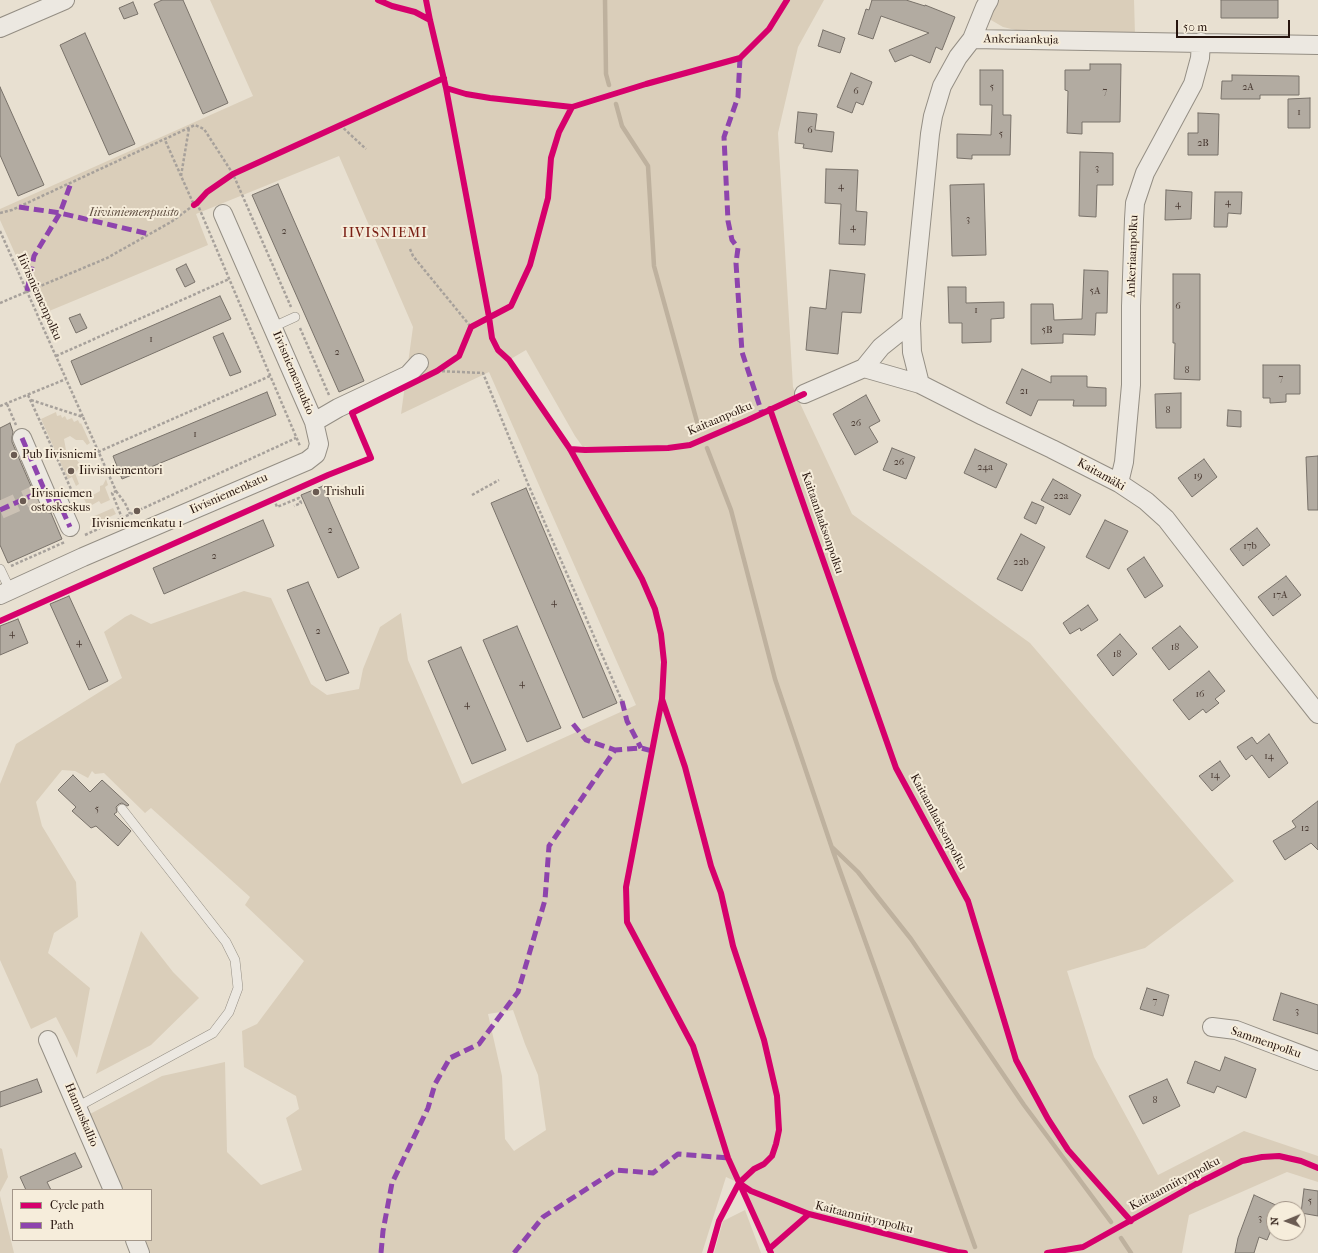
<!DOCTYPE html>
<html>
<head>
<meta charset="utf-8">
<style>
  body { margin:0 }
  #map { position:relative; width:1318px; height:1253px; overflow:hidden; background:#e8e0d1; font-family:"IM FELL French Canon",serif }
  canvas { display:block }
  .legend { position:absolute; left:12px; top:1189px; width:140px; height:52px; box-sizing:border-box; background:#f6eddb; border:1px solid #a39689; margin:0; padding:5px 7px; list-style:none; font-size:12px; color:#26140d }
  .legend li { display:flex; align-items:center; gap:8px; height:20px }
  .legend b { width:20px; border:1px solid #a39689 }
  .north { position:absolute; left:1266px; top:1201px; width:40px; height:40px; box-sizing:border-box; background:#f6eddb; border:1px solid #a39689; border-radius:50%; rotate:269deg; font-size:11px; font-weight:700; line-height:16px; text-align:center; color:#26140d }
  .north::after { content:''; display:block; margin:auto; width:14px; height:18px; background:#6a5b52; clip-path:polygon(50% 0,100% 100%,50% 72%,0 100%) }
  .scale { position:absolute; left:1176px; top:20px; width:114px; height:18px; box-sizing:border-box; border:2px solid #26140d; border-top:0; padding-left:5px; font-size:12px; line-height:14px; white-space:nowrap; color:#26140d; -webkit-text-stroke:3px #f6eddb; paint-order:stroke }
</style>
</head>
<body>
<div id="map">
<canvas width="1318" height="1253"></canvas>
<ul class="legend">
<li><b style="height:5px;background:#d6006c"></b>Cycle path</li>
<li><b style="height:5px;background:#8e44ad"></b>Path</li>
</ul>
<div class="north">N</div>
<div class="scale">50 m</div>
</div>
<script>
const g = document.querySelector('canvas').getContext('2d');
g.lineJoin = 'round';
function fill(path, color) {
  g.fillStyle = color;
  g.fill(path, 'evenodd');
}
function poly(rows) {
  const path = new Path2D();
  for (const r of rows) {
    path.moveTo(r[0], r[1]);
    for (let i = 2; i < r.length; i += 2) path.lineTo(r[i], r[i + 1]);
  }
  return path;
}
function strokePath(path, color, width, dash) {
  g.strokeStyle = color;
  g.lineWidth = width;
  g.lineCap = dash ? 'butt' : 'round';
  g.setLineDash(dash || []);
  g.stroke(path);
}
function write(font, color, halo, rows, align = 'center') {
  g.font = font + ' "IM FELL French Canon",serif';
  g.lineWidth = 4;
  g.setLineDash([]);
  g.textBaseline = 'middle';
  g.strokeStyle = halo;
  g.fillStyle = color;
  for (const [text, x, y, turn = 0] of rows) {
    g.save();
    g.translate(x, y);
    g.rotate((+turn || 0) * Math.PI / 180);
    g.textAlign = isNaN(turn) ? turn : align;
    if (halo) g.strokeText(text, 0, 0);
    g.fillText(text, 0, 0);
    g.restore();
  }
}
const green = poly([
  [210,0,824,0,798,47,778,133,793,387,797,397,852,514,1030,643,1234,881,1145,948,1067,971,1094,1057,1158,1175,1244,1131,1318,1156,1318,1182,1287,1172,1189,1215,1182,1253,771,1253,739,1183,726,1177,702,1253,150,1253,144,1240,151,1240,151,1190,123,1190,90,1114,162,1076,225,1062,227,1152,261,1185,302,1170,286,1118,299,1109,296,1096,244,1067,242,1031,257,1024,304,961,245,905,250,897,151,808,145,813,104,773,95,774,92,771,88,778,75,771,62,770,36,802,42,826,76,882,78,917,54,933,48,953,90,988,77,1058,56,1017,31,1029,0,960,0,784,16,744,122,678,104,632,125,617,131,614,151,624,244,591,271,598,311,684,327,695,359,689,363,669,380,627,401,613,408,660,462,784,636,705,489,372,401,414,413,327,339,156,196,214,208,245,42,314,0,220,0,209,253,96],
  [526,350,575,436,585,450,570,449,509,360],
  [513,1010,525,1044,538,1075,546,1130,514,1151,505,1139,502,1076,488,1014],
  [997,0,1134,0,1135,35,1024,32,1003,27,991,20,991,13],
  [56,412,57,416,61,415,62,418,65,416,67,420,72,418,74,422,78,420,80,424,81,423,90,443,87,445,83,440,76,440,70,436,64,439,66,450,76,459,80,464,79,468,75,473,79,484,76,486,72,477,68,479,41,419],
  [106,479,108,485,105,487,110,500,101,504,99,501,92,505,91,503,87,505,83,497,91,498,93,495,100,491,100,486,103,485],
  [113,508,116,514,92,525,90,518],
  [141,931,173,972,199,998,151,1045,96,1074],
  [0,1148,2,1149,8,1177,0,1192],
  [0,1196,14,1253,0,1253],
  [745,1210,761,1253,714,1253,723,1221]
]);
const stream = poly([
  [605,0,606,74,609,85],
  [616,104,622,126,648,166,654,266,699,429],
  [707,448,731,510,775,679,834,854,975,1247],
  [833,848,858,872,911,939,1024,1105,1111,1222],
  [1121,1238,1131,1253]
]);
const building = poly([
  [162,0,183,0,228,103,203,114,154,4,162,0],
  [872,0,906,0,925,6,925,5,955,17,942,50,936,47,930,63,911,55,895,62,889,50,929,33,881,16,873,39,858,34,866,9,869,10,872,0],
  [1221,0,1278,0,1278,18,1221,18,1221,0],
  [133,2,138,14,124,19,119,8,133,2],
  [823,30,845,38,840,53,818,46,823,30],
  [85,33,135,144,109,155,60,45,85,33],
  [1090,64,1121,64,1120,122,1082,122,1082,134,1067,133,1068,91,1065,90,1065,70,1090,70,1090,64],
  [980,70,1003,70,1003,115,1011,115,1010,155,972,155,972,159,957,158,957,134,991,135,992,105,980,105,980,70],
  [851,73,872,82,863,105,856,102,852,113,837,107,851,73],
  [1232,75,1299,76,1299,95,1260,95,1260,99,1221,99,1222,81,1232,81,1232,75],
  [0,87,44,185,18,196,0,155,0,87],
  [1310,98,1310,128,1288,128,1288,99,1310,98],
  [798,112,817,114,815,130,834,132,832,152,803,148,804,144,795,143,798,112],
  [1198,113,1219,114,1218,155,1188,155,1188,133,1198,133,1198,113],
  [1080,152,1113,153,1113,185,1097,185,1096,217,1079,216,1080,152],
  [826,169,858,170,856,211,867,212,865,245,839,244,841,204,825,203,826,169],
  [278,184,364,381,339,392,252,195,278,184],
  [984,184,986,255,952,256,950,185,984,184],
  [1166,190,1192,192,1191,219,1165,220,1166,190],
  [1215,192,1242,192,1241,214,1228,213,1227,227,1214,227,1215,192],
  [186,264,195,282,185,287,176,269,186,264],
  [830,270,865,274,861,313,842,312,838,354,806,350,810,307,826,309,830,270],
  [1084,270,1108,271,1107,313,1096,313,1095,335,1063,334,1063,343,1031,344,1031,304,1053,304,1054,320,1082,319,1084,270],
  [1173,274,1200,274,1200,380,1174,379,1175,343,1173,343,1173,274],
  [948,287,966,287,966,303,1004,302,1004,318,991,319,991,342,962,343,962,323,949,323,948,287],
  [220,296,231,319,81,385,71,361,220,296],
  [80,314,87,328,76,333,69,318,80,314],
  [223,333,241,372,230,376,213,337,223,333],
  [1263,365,1300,365,1300,394,1286,394,1286,402,1270,403,1270,398,1263,398,1263,365],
  [1022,369,1051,383,1051,376,1087,376,1087,387,1106,388,1106,406,1073,406,1074,400,1038,400,1031,416,1006,403,1022,369],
  [267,392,276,415,122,479,113,456,267,392],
  [1181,393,1181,428,1156,428,1155,394,1181,393],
  [866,395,880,421,869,427,878,442,855,455,833,414,866,395],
  [1228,410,1241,411,1241,427,1227,426,1228,410],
  [10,423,13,432,12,437,12,442,40,507,44,512,51,513,62,539,8,563,0,545,0,428,10,423],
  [892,448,915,457,906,479,883,470,892,448],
  [975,449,1007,464,996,488,964,473,975,449],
  [1318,456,1318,510,1308,510,1306,457,1318,456],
  [1204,459,1217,477,1192,497,1178,478,1204,459],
  [1053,479,1081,495,1070,515,1041,500,1053,479],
  [323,486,359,568,338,578,301,495,323,486],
  [526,488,617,703,583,718,491,503,526,488],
  [1032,502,1044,507,1036,524,1024,518,1032,502],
  [263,520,274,546,164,594,153,568,263,520],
  [1105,520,1128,531,1109,569,1086,557,1105,520],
  [1257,528,1270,545,1243,566,1230,549,1257,528],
  [1021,534,1045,547,1022,591,997,579,1021,534],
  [1144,557,1163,586,1145,598,1127,569,1144,557],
  [1286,576,1301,595,1273,616,1258,597,1286,576],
  [308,582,349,673,326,681,287,590,308,582],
  [69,596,108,681,89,690,50,604,69,596],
  [1088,605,1098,620,1081,631,1080,628,1070,634,1063,623,1088,605],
  [18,619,28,643,0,655,0,626,18,619],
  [517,626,561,728,527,742,483,640,517,626],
  [1180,626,1198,647,1169,670,1152,648,1180,626],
  [1120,634,1137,654,1113,676,1097,655,1120,634],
  [461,647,506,750,472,764,428,661,461,647],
  [1209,671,1225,691,1215,699,1219,703,1206,713,1203,709,1189,720,1173,700,1209,671],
  [1269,734,1288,763,1269,778,1252,755,1246,760,1237,747,1252,737,1257,744,1269,734],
  [1220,761,1230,776,1212,791,1199,776,1220,761],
  [73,775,90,792,102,780,129,805,127,806,122,803,119,804,116,807,117,812,114,814,131,831,118,846,96,826,91,828,72,811,76,807,58,790,73,775],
  [1318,801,1318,850,1311,843,1285,860,1273,841,1296,827,1292,821,1318,801],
  [1147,988,1169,995,1163,1016,1140,1009,1147,988],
  [1281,993,1318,1005,1318,1034,1273,1020,1281,993],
  [1225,1057,1256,1069,1246,1098,1217,1086,1214,1093,1187,1083,1195,1061,1220,1071,1225,1057],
  [37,1079,42,1092,0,1107,0,1092,37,1079],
  [1167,1079,1180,1106,1143,1124,1129,1096,1167,1079],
  [75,1153,82,1167,47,1182,51,1190,26,1190,20,1177,75,1153],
  [1304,1189,1318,1191,1318,1216,1301,1213,1304,1189],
  [1254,1195,1280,1207,1279,1209,1274,1209,1274,1223,1267,1240,1259,1237,1254,1253,1235,1253,1238,1238,1254,1195]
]);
const streetTunnel = poly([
  [0,510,41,492]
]);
const path = poly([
  [340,125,366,149],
  [181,176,189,128],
  [197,203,300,446],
  [0,213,12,210,195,125,204,129,233,174,291,307],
  [0,231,83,417],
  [410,249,413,256,471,327],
  [0,303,107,258,171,222,194,205,165,140],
  [300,328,329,395],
  [56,356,229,279],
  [437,371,483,373,528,484,622,701],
  [28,395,71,489],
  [31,400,83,417,116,491,112,493,122,518],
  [7,404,16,425],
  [0,406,66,379],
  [98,452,270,376],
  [116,491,125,503,130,514],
  [472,495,499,480],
  [274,499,277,507,299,498,301,503,294,506],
  [85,535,296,438],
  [11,566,65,542]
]);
const lane = poly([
  [273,327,295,317],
  [0,569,10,590],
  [77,1107,213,1033,229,1012,238,988,235,960,226,942,122,809]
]);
const street = poly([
  [0,28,65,0],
  [972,39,985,7,989,0],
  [864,368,881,347,911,323],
  [920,384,912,352,911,323,930,134,933,116,942,86,958,57,972,39,1318,45],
  [804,394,864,368,920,384,983,416,1052,449,1119,483,1146,501,1166,519,1261,642,1318,714],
  [314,422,338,408,408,375,419,363],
  [22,438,50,503,58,500,70,527],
  [1119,483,1124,462,1131,385,1131,306,1134,219,1135,203,1145,173,1193,84,1200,58,1201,42],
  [0,595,83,557,307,461,316,454,319,444,314,422,223,214],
  [1212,1027,1236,1030,1318,1061],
  [48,1040,113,1190],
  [135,1240,140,1253]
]);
const quiet = poly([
  [740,58,738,97,724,137,728,221,732,240,738,248,736,263,742,352,762,413],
  [19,207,60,213,149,234],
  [27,291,34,256,60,213,71,183],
  [22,438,50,503,58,500,70,527],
  [0,510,44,490],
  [622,701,627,721,641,748],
  [573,724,586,740,615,750],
  [381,1253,383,1231,392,1183,428,1108,435,1084,450,1058,479,1044,518,992,545,900,549,846,615,750,641,748,652,751],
  [514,1253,543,1217,616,1170,653,1173,678,1154,728,1158]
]);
const cycleway = poly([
  [378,0,392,6,415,12,430,20],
  [426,0,430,20,446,88,489,317,492,338,498,350,509,360,570,449,642,579,655,609,661,634,664,662,662,699,626,887,627,922,693,1046,728,1158,771,1253],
  [446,88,466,94,490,98,572,107],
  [194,205,197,203,207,192,233,174,444,78],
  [770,409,896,768,968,901,1016,1060,1048,1119,1068,1150,1131,1221],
  [570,449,585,450,668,448,690,445,748,420,804,394],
  [0,621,328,475,371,458,352,413,437,371,459,356,471,327,511,306,530,265,548,198,551,158,559,132,572,107,646,84,740,58,769,29,787,0],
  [662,699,685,767,711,866,721,893,733,946,764,1040,777,1096,779,1130,776,1144,772,1156,764,1164,754,1169,739,1183,719,1221,710,1253],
  [739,1183,751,1191,809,1214],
  [769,1249,809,1214,957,1252,965,1253],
  [1047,1253,1083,1247,1196,1184,1242,1161,1262,1157,1279,1156,1301,1161,1318,1168]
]);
const markers = [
  [14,455,4,"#6a5b52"],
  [71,471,4,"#6a5b52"],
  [316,492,4,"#6a5b52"],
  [23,501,4,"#6a5b52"],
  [137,511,4,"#6a5b52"]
];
const numberNames = [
  ["5",992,88],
  ["2A",1248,88],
  ["6",856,92],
  ["7",1105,92],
  ["1",1299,113],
  ["6",810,131],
  ["5",1001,135],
  ["2B",1203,144],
  ["3",1097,169],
  ["4",841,187],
  ["4",1228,203],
  ["4",1178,205],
  ["3",968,220],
  ["4",853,228],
  ["2",284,232],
  ["5A",1095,292],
  ["6",1178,307],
  ["1",976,311],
  ["5B",1047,331],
  ["1",151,340],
  ["2",337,353],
  ["8",1187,371],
  ["7",1281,379],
  ["21",1024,392],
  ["8",1168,411],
  ["26",856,424],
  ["1",195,435],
  ["26",899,463],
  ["24a",985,468],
  ["19",1198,477],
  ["22a",1061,497],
  ["2",330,531],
  ["17b",1250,547],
  ["2",214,557],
  ["22b",1021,563],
  ["17A",1280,596],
  ["4",554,603],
  ["2",318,632],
  ["4",12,634],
  ["4",79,643],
  ["18",1175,648],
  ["18",1117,655],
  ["4",522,684],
  ["16",1200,695],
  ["4",467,705],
  ["14",1269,757],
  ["14",1215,776],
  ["5",97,810],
  ["12",1305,829],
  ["7",1155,1002],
  ["3",1297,1012],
  ["8",1155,1101],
  ["5",1310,1202],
  ["3",1260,1219]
];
const streetNames = [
  ["Ankeriaankuja",1021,40,1],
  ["Ankeriaanpolku",1133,256,-88],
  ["Iiivisniemenpolku",39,297,66],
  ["Iivisniemenaukio",293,373,67],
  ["Kaitaanpolku",720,419,-23],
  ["Kaitamäki",1101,475,29],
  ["Iivisniemenkatu",229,494,-24],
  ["Kaitaanlaaksonpolku",822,523,71],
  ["Kaitaanlaaksonpolku",938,822,62],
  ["Sammenpolku",1266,1043,19],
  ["Hannuskallio",81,1115,67],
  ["Kaitaanniitynpolku",1175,1184,-28],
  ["Kaitaanniitynpolku",864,1218,14]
];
const parkNames = [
  ["Iiivisniemenpuisto",134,213]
];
const poiNames = [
  ["Pub Iivisniemi",22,455],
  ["Iiivisniementori",79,471],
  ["Trishuli",324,492],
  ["Iivisniemen",31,494],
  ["ostoskeskus",31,508],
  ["Iivisniemenkatu 1",137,524,"center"]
];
const quarterNames = [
  ["IIVISNIEMI",385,234]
];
fill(green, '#daceba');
strokePath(stream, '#beb19e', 4.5);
fill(building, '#b2aba1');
strokePath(building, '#79726a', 1);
strokePath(streetTunnel, '#cbc1b4', 18, [18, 9]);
strokePath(lane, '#948e84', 10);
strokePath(street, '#948e84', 20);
strokePath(path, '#a7a19b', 2.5, [3, 2]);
strokePath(lane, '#ece8e1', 9);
strokePath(street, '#ece8e1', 18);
strokePath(quiet, '#8e44ad', 5, [10, 5]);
strokePath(cycleway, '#d6006c', 6);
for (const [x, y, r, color] of markers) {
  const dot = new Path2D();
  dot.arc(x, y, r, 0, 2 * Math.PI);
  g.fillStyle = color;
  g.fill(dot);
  strokePath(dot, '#f6eddb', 1.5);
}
write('10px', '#493a32', null, numberNames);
write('12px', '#26140d', '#f6eddb', streetNames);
write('italic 12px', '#615043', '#f6eddb', parkNames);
write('12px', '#26140d', '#f6eddb', poiNames, 'left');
g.letterSpacing = '1px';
write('14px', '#7a1f14', '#f6eddb', quarterNames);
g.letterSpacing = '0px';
</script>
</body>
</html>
